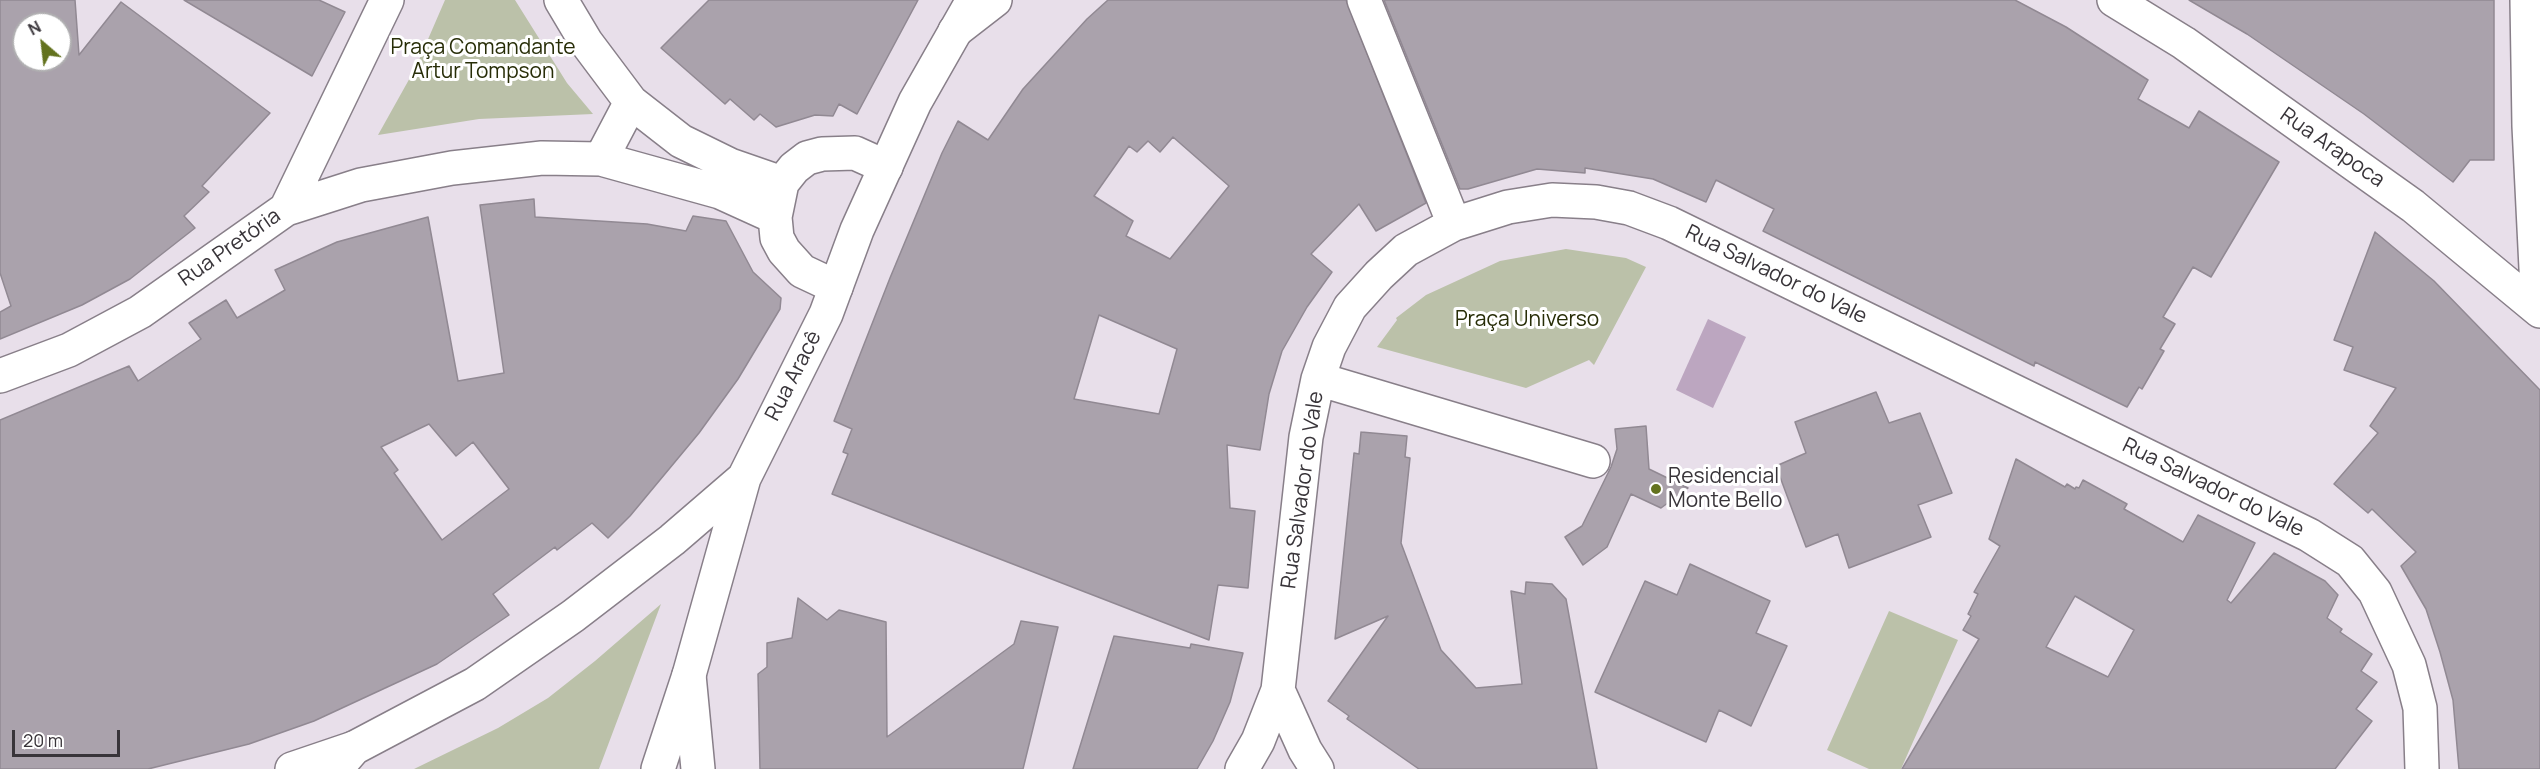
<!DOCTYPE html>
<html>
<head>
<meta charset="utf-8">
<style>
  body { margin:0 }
  #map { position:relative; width:2540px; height:769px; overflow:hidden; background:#e8dfea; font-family:Manrope,sans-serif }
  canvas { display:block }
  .north { position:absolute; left:12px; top:12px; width:60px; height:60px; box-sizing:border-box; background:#fff; border:2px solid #afaeb0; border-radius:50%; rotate:332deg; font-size:16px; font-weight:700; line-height:24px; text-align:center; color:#383439 }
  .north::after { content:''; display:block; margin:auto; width:21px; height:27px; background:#63721e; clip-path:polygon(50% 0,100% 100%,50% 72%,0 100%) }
  .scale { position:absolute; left:12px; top:730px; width:108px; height:27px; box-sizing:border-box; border:3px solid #383439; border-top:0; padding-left:8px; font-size:18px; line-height:21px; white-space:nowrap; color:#383439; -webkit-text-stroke:4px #fff; paint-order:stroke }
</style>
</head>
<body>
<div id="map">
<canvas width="2540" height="769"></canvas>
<div class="north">N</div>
<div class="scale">20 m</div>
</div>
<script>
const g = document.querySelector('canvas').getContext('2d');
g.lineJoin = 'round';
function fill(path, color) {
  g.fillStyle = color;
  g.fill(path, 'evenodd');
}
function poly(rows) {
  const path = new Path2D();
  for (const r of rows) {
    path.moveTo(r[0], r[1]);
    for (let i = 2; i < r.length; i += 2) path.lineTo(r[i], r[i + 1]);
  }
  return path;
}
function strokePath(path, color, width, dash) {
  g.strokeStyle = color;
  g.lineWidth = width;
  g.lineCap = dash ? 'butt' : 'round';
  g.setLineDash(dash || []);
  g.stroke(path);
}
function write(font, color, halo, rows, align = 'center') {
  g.font = font + ' Manrope,sans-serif';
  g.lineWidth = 6;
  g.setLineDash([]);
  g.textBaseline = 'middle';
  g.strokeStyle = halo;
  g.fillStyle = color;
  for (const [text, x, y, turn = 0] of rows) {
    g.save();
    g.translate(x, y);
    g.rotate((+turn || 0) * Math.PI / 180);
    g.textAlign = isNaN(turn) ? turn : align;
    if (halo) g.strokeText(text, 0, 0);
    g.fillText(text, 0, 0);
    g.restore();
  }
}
const green = poly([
  [445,0,515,0,567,83,593,114,479,119,378,135,416,67],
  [1566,249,1626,258,1646,267,1594,365,1589,360,1526,388,1377,347,1397,320,1396,318,1426,295,1500,261],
  [661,604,599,769,414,769,498,728,548,698,595,661],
  [1889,611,1958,640,1901,769,1869,769,1827,750]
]);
const water = poly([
  [1708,319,1746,337,1713,408,1676,390]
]);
const building = poly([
  [0,0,75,0,79,55,121,2,270,113,202,186,209,192,184,216,195,228,130,279,82,305,0,339,0,312,11,306,0,273,0,0],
  [24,24,60,24,60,60,24,60,24,24],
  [184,0,319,0,345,12,312,76,184,0],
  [709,0,918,0,857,114,839,104,833,116,815,115,776,127,760,114,754,120,730,99,725,104,661,48,709,0],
  [1108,0,1346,0,1426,203,1376,231,1359,204,1311,254,1332,272,1307,307,1282,351,1269,394,1260,450,1227,445,1230,508,1255,511,1248,588,1218,585,1209,640,832,494,848,454,843,452,852,429,834,421,890,278,942,153,958,121,988,140,1023,89,1087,19,1108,0],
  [1173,137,1229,186,1170,259,1126,236,1133,221,1094,196,1129,146,1137,152,1148,141,1160,152,1173,137],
  [1099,315,1177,349,1159,414,1074,399,1099,315],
  [1384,0,2015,0,2066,27,2148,80,2138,99,2189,128,2199,111,2279,162,2211,277,2193,267,2163,317,2175,324,2160,349,2164,351,2142,389,2139,387,2127,407,2035,362,2034,366,1763,231,1774,209,1716,180,1706,202,1653,179,1585,168,1585,173,1537,169,1468,189,1460,189,1384,0],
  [2189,0,2494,0,2494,160,2470,160,2453,182,2364,114,2247,34,2189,0],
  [534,199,535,217,647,224,686,231,693,216,726,221,753,272,781,298,780,309,738,379,699,433,630,516,608,538,592,523,557,550,555,547,493,594,509,615,437,664,314,721,249,744,148,769,0,769,0,420,129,366,138,381,201,339,189,323,226,300,237,318,285,290,275,270,337,242,428,217,458,381,504,373,480,205,534,199],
  [429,424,456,456,473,442,509,489,442,540,394,473,398,470,381,447,429,424],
  [2375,232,2434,281,2540,390,2540,769,2459,769,2453,700,2440,652,2426,609,2401,566,2416,552,2372,509,2368,513,2334,484,2378,433,2370,426,2396,388,2344,370,2353,347,2334,340,2375,232],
  [1876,392,1889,423,1920,413,1952,493,1918,505,1931,537,1849,568,1838,534,1806,547,1776,466,1806,453,1795,422,1876,392],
  [1646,426,1649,469,1688,488,1661,508,1631,494,1607,547,1583,565,1565,537,1582,526,1611,467,1617,449,1615,429,1646,426],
  [1361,432,1407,436,1405,457,1410,458,1401,543,1441,650,1476,688,1522,684,1511,591,1525,594,1526,582,1552,584,1566,599,1597,769,1419,769,1347,719,1349,716,1328,701,1388,616,1335,639,1354,453,1359,454,1361,432],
  [2016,459,2065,487,2067,484,2075,489,2076,487,2079,488,2083,480,2127,504,2124,509,2183,542,2198,515,2255,543,2227,600,2231,603,2274,553,2325,581,2338,595,2327,618,2342,629,2340,632,2372,654,2361,671,2377,682,2356,709,2372,721,2335,769,1902,769,1979,639,1963,630,1971,616,1968,614,1978,594,1974,592,2000,546,1989,539,2016,459],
  [2075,596,2134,630,2108,677,2046,647,2075,596],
  [1690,564,1770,601,1756,633,1787,646,1751,726,1719,710,1706,742,1595,692,1645,581,1677,595,1690,564],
  [798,598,827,620,839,610,886,622,887,737,1014,644,1021,621,1058,627,1023,769,760,769,758,674,767,667,767,643,792,638,798,598],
  [1114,636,1190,648,1191,644,1243,653,1230,702,1213,741,1197,769,1073,769,1114,636]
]);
const minor = poly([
  [561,0,586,42,631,102,681,141,730,165,782,183],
  [1364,0,1454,224],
  [2114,0,2184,43,2413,206,2540,311],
  [2527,0,2529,126,2538,309],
  [955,31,995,0],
  [601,159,631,102],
  [286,209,361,185,452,168,542,158,601,159,720,192,775,217],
  [836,287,802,271,784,251,777,238,775,217,782,183,794,168,807,158,822,154,855,153,886,167],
  [0,376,69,350,140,312,286,209,387,0],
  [1318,379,1593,461],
  [1278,690,1305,750,1317,769],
  [1242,769,1258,741,1278,690,1306,437,1318,379,1329,347,1350,307,1379,275,1406,250,1454,224,1508,207,1552,200,1596,202,1629,208,1669,223,2309,535,2350,561,2375,592,2409,665,2420,708,2422,769]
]);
const tertiary = poly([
  [336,769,354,748,475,684,573,616,672,540,744,478],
  [658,769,689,675,744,478,826,314,857,230,915,102,973,0]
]);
const secondary = poly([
  [689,675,698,769],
  [292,769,354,748]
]);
const markers = [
  [1656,489,6,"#63721e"]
];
const parkNames = [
  ["Praça Comandante",483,48],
  ["Artur Tompson",483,72],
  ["Praça Universo",1527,320]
];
const streetNames = [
  ["Rua Arapoca",2332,148,35],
  ["Rua Pretória",230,248,-35],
  ["Rua Salvador do Vale",1776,275,26],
  ["Rua Aracê",794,376,-63],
  ["Rua Salvador do Vale",2213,488,26],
  ["Rua Salvador do Vale",1303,490,-82]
];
const poiNames = [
  ["Residencial",1668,477],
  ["Monte Bello",1668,501]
];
fill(green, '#bbc1a9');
fill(water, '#bca6c0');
fill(building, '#aaa2ac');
strokePath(building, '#918993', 1.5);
strokePath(minor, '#887f89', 36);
strokePath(tertiary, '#887f89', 36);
strokePath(secondary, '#887f89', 36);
strokePath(minor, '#fff', 33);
strokePath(tertiary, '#fff', 33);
strokePath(secondary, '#fff', 33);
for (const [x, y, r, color] of markers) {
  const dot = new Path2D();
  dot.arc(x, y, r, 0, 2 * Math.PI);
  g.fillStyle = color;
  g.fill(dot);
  strokePath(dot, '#fff', 2);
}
write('21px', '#272d07', '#fff', parkNames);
write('21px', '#383439', '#fff', streetNames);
write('21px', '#383439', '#fff', poiNames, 'left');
</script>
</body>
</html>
